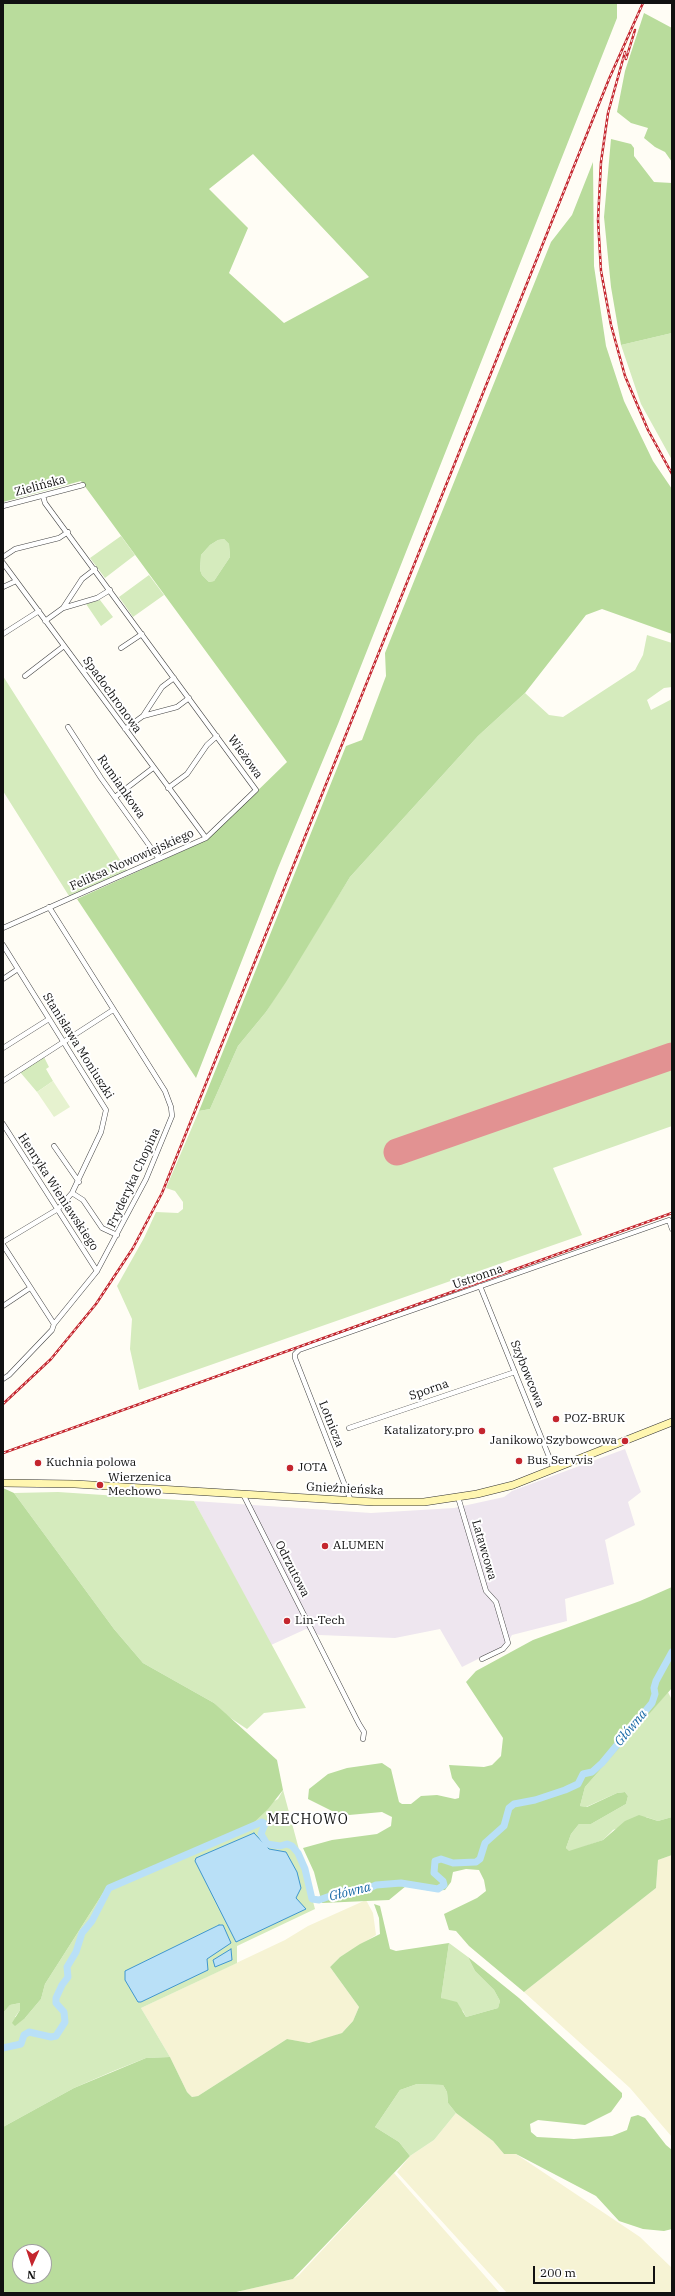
<!DOCTYPE html>
<html>
<head>
<meta charset="utf-8">
<style>
  body { margin:0 }
  #map { position:relative; width:675px; height:2296px; overflow:hidden; background:#fffdf5; font-family:"IBM Plex Serif",serif }
  canvas { display:block }
  .frame { position:absolute; inset:0; border:4px solid #111; pointer-events:none }
  .north { position:absolute; left:12px; top:2244px; width:40px; height:40px; box-sizing:border-box; background:#fff; border:1px solid #a0a0a0; border-radius:50%; rotate:183deg; font-size:11px; font-weight:700; line-height:16px; text-align:center; color:#111 }
  .north::after { content:''; display:block; margin:auto; width:14px; height:18px; background:#c4262e; clip-path:polygon(50% 0,100% 100%,50% 72%,0 100%) }
  .scale { position:absolute; left:533px; top:2266px; width:122px; height:18px; box-sizing:border-box; border:2px solid #111; border-top:0; padding-left:5px; font-size:12px; line-height:14px; white-space:nowrap; color:#111; -webkit-text-stroke:3px #fff; paint-order:stroke }
</style>
</head>
<body>
<div id="map">
<canvas width="675" height="2296"></canvas>
<div class="frame"></div>
<div class="north">N</div>
<div class="scale">200 m</div>
</div>
<script>
const g = document.querySelector('canvas').getContext('2d');
g.lineJoin = 'round';
function fill(path, color) {
  g.fillStyle = color;
  g.fill(path, 'evenodd');
}
function poly(rows) {
  const path = new Path2D();
  for (const r of rows) {
    path.moveTo(r[0], r[1]);
    for (let i = 2; i < r.length; i += 2) path.lineTo(r[i], r[i + 1]);
  }
  return path;
}
function strokePath(path, color, width, dash) {
  g.strokeStyle = color;
  g.lineWidth = width;
  g.lineCap = dash ? 'butt' : 'round';
  g.setLineDash(dash || []);
  g.stroke(path);
}
function write(font, color, halo, rows, align = 'center') {
  g.font = font + ' "IBM Plex Serif",serif';
  g.lineWidth = 4;
  g.setLineDash([]);
  g.textBaseline = 'middle';
  g.strokeStyle = halo;
  g.fillStyle = color;
  for (const [text, x, y, turn = 0] of rows) {
    g.save();
    g.translate(x, y);
    g.rotate((+turn || 0) * Math.PI / 180);
    g.textAlign = isNaN(turn) ? turn : align;
    if (halo) g.strokeText(text, 0, 0);
    g.fillText(text, 0, 0);
    g.restore();
  }
}
const industrial = poly([
  [625,1449,641,1492,628,1502,635,1525,605,1540,614,1584,565,1599,567,1621,512,1635,506,1645,462,1667,440,1629,395,1638,319,1635,306,1629,271,1645,194,1501,371,1513,454,1508,504,1497,512,1491]
]);
const farmland = poly([
  [672,1855,672,2137,630,2088,524,1992,656,1888,658,1860],
  [366,1900,373,1913,376,1935,340,1957,330,1967,359,2007,353,2021,342,2033,319,2041,308,2043,287,2039,198,2096,192,2097,187,2092,170,2057,141,2008,285,1940,308,1926],
  [456,2113,493,2141,504,2154,516,2154,640,2237,672,2268,672,2293,507,2293,397,2172,410,2156,434,2140],
  [394,2173,500,2293,240,2293,240,2291,293,2279,299,2275]
]);
const green = poly([
  [672,333,672,460,641,404,621,345],
  [121,536,135,555,105,578,90,558],
  [224,539,229,544,230,557,214,581,209,582,202,575,200,570,201,555,210,545,218,540],
  [149,575,164,595,133,617,119,597],
  [100,600,113,617,101,626,86,604],
  [647,635,672,643,672,687,664,688,647,700,651,710,672,699,672,1126,553,1168,582,1235,139,1390,130,1349,132,1319,117,1286,144,1238,156,1212,178,1213,183,1209,183,1202,175,1191,166,1188,199,1111,210,1109,238,1046,266,1012,350,877,478,736,525,693,549,715,563,717,635,670,643,655],
  [3,676,127,871,69,896,3,791],
  [44,1057,49,1067,46,1069,53,1081,37,1092,20,1072],
  [58,1492,194,1501,306,1708,264,1713,247,1729,226,1715,214,1703,143,1663,114,1629,14,1493],
  [668,1692,672,1700,672,1817,658,1821,646,1817,613,1830,603,1840,569,1852,566,1848,571,1834,579,1824,591,1824,626,1804,628,1796,625,1792,617,1793,586,1807,580,1806,585,1787],
  [283,1790,315,1909,237,1946,237,1963,141,2008,170,2057,146,2058,111,2072,74,2088,3,2127,3,2013,10,2005,20,2003,20,2010,15,2017,25,2018,41,1999,45,1984,103,1893,278,1799],
  [449,1943,468,1957,475,1971,494,1990,500,2001,498,2008,466,2017,463,2011,441,1998],
  [417,2084,443,2085,447,2092,448,2103,456,2113,434,2140,410,2156,399,2142,375,2127,400,2090]
]);
const forest = poly([
  [3,3,617,3,617,18,338,724,278,868,196,1078,77,899,207,840,287,762,81,481,3,502],
  [253,154,369,277,284,323,229,273,248,228,209,189],
  [224,539,229,544,230,557,214,581,209,582,202,575,200,570,201,555,210,545,218,540],
  [644,13,672,28,672,162,665,152,655,147,644,138,648,128,631,123,617,112,625,71],
  [611,139,631,144,634,148,634,156,654,182,672,183,672,333,621,345,611,287,604,217],
  [593,162,594,266,606,346,624,401,653,461,672,489,672,634,602,609,586,615,525,693,478,736,350,877,286,982,266,1012,238,1046,210,1109,199,1111,346,746,362,740,386,676,385,653,551,242,572,215],
  [3,1488,14,1493,114,1629,143,1663,214,1703,277,1760,283,1790,268,1809,248,1828,121,1882,103,1893,45,1984,41,1999,25,2018,15,2026,12,2023,20,2010,20,2003,10,2005,3,2013],
  [672,1587,672,1688,585,1787,580,1806,587,1807,617,1793,625,1792,628,1796,626,1804,591,1824,579,1824,571,1834,566,1848,569,1851,603,1840,625,1821,639,1815,658,1821,672,1817,672,1855,658,1860,656,1888,524,1992,469,1946,456,1931,449,1930,444,1914,477,1898,486,1891,484,1880,479,1870,466,1869,453,1872,451,1882,445,1890,431,1891,406,1886,389,1900,322,1903,314,1872,303,1848,332,1840,377,1834,391,1826,392,1817,382,1812,349,1815,334,1812,308,1799,309,1789,328,1774,347,1768,382,1763,391,1769,399,1802,402,1804,411,1804,421,1796,437,1795,455,1799,459,1798,460,1789,452,1778,449,1765,484,1767,492,1765,501,1756,503,1738,466,1682,476,1671,533,1640,640,1601],
  [374,1904,380,1906,390,1949,396,1951,449,1943,441,1998,457,2002,466,2017,498,2008,500,2001,494,1990,475,1971,468,1957,519,1998,622,2093,622,2097,611,2112,585,2125,538,2120,530,2124,531,2132,537,2137,574,2139,612,2136,627,2130,631,2117,638,2115,645,2118,666,2145,672,2150,672,2229,664,2231,643,2229,619,2221,596,2196,516,2154,504,2154,493,2141,456,2113,448,2103,447,2092,443,2085,417,2084,400,2090,375,2127,399,2142,410,2156,293,2279,232,2293,3,2293,3,2127,74,2088,146,2058,170,2057,187,2092,192,2097,198,2096,287,2039,309,2043,342,2033,353,2021,359,2007,330,1967,340,1957,360,1944,380,1934,379,1918],
  [20,2252,44,2252,44,2276,20,2276]
]);
const pitch = poly([
  [53,1081,70,1107,54,1117,37,1092]
]);
const water = poly([
  [254,1833,269,1849,286,1852,297,1872,301,1888,296,1898,306,1909,236,1942,195,1861,196,1858,254,1833],
  [219,1925,223,1925,231,1943,207,1959,208,1970,141,2002,138,2002,125,1980,125,1971,219,1925],
  [231,1949,232,1960,215,1967,213,1960,231,1949]
]);
const river = poly([
  [3,2048,21,2044,24,2035,29,2032,51,2037,56,2036,65,2022,64,2012,56,2003,56,1998,62,1985,68,1977,67,1967,76,1952,82,1933,92,1921,109,1888,262,1822,265,1824,261,1834,267,1844,280,1846,287,1844,292,1846,298,1853,305,1869,312,1899,319,1900,344,1891,365,1890,376,1885,401,1883,438,1889,444,1885,443,1881,434,1873,435,1861,441,1859,453,1863,476,1862,480,1859,485,1843,504,1826,509,1808,514,1804,535,1800,565,1790,578,1784,583,1774,592,1772,602,1763,652,1703,655,1694,654,1688,656,1681,672,1652]
]);
const runway = poly([
  [397,1152,672,1056]
]);
const minor = poly([
  [3,506,83,485],
  [3,557,15,549,59,538,68,532],
  [3,563,206,838],
  [3,587,16,581],
  [63,608,82,579,95,569],
  [45,621,63,608,97,598,110,590],
  [3,634,39,611],
  [121,648,142,634],
  [25,676,64,646],
  [143,716,162,687,174,678],
  [68,727,101,778,159,859],
  [125,729,143,716,177,707,189,698],
  [168,788,187,774,207,745,217,736],
  [115,797,153,768],
  [3,928,206,838,256,790,45,503,43,496],
  [3,945,106,1110,101,1132,72,1193,58,1209,3,1242],
  [3,979,18,969],
  [3,1048,49,1019],
  [3,1081,113,1010],
  [3,1124,97,1271],
  [54,1146,79,1182],
  [72,1193,83,1200,102,1228,117,1235],
  [3,1245,54,1324],
  [480,1286,554,1469],
  [3,1306,30,1288],
  [3,1379,9,1375,52,1330,54,1324,97,1271,146,1179,172,1116,171,1107,165,1091,49,907],
  [349,1428,515,1372],
  [243,1494,359,1724,364,1732,363,1739],
  [458,1497,486,1591,496,1602,508,1643,503,1649,482,1659],
  [351,1501,295,1358,295,1354,299,1350,669,1220,672,1229]
]);
const secondary = poly([
  [3,1483,75,1484,374,1502,424,1502,477,1494,513,1485,672,1422]
]);
const rail = poly([
  [625,52,608,113,601,162,598,220,601,271,611,325,625,376,648,430,672,474],
  [626,59,635,30],
  [3,1404,51,1359,96,1304,133,1248,162,1193,609,79,643,3],
  [3,1453,672,1213]
]);
const markers = [
  [556,1419,4,"#c4262e"],
  [482,1431,4,"#c4262e"],
  [625,1441,4,"#c4262e"],
  [519,1461,4,"#c4262e"],
  [38,1463,4,"#c4262e"],
  [290,1468,4,"#c4262e"],
  [100,1485,4,"#c4262e"],
  [325,1546,4,"#c4262e"],
  [287,1621,4,"#c4262e"]
];
const streetNames = [
  ["Zielińska",40,486,-15],
  ["Spadochronowa",112,695,54],
  ["Wieżowa",245,757,54],
  ["Rumiankowa",121,787,55],
  ["Feliksa Nowowiejskiego",132,860,-24],
  ["Stanisława Moniuszki",78,1046,58],
  ["Fryderyka Chopina",134,1178,-65],
  ["Henryka Wieniawskiego",58,1192,57],
  ["Ustronna",478,1277,-19],
  ["Szybowcowa",527,1374,68],
  ["Sporna",429,1390,-19],
  ["Lotnicza",331,1424,68],
  ["Gnieźnieńska",345,1489,3],
  ["Latawcowa",484,1550,74],
  ["Odrzutowa",292,1569,63]
];
const poiNames = [
  ["POZ-BRUK",564,1419],
  ["Katalizatory.pro",474,1431,"right"],
  ["Janikowo Szybowcowa",617,1441,"right"],
  ["Bus Servvis",527,1461],
  ["Kuchnia polowa",46,1463],
  ["JOTA",298,1468],
  ["Wierzenica",108,1478],
  ["Mechowo",108,1492],
  ["ALUMEN",333,1546],
  ["Lin-Tech",295,1621]
];
const waterNames = [
  ["Główna",631,1728,-50],
  ["Główna",350,1892,-14]
];
const quarterNames = [
  ["MECHOWO",308,1820]
];
fill(industrial, '#eee6ef');
fill(farmland, '#f6f3d4');
fill(green, '#d5ebbd');
fill(forest, '#b9dc9c');
fill(pitch, '#e6f2cf');
fill(water, '#b9e0f7');
strokePath(water, '#3f96cf', 1);
strokePath(river, '#b9e0f7', 7);
strokePath(runway, '#e29292', 27);
strokePath(minor, '#444', 5.5);
strokePath(secondary, '#333', 8);
strokePath(minor, '#fff', 4.5);
strokePath(secondary, '#fff6b0', 7);
strokePath(rail, '#c4262e', 2.5);
strokePath(rail, '#fff', 1, [3]);
for (const [x, y, r, color] of markers) {
  const dot = new Path2D();
  dot.arc(x, y, r, 0, 2 * Math.PI);
  g.fillStyle = color;
  g.fill(dot);
  strokePath(dot, '#fff', 1.5);
}
write('12px', '#111', '#fff', streetNames);
write('12px', '#111', '#fff', poiNames, 'left');
write('italic 13px', '#1768a6', '#fff', waterNames);
g.letterSpacing = '1px';
write('14px', '#111', '#fff', quarterNames);
g.letterSpacing = '0px';
</script>
</body>
</html>
